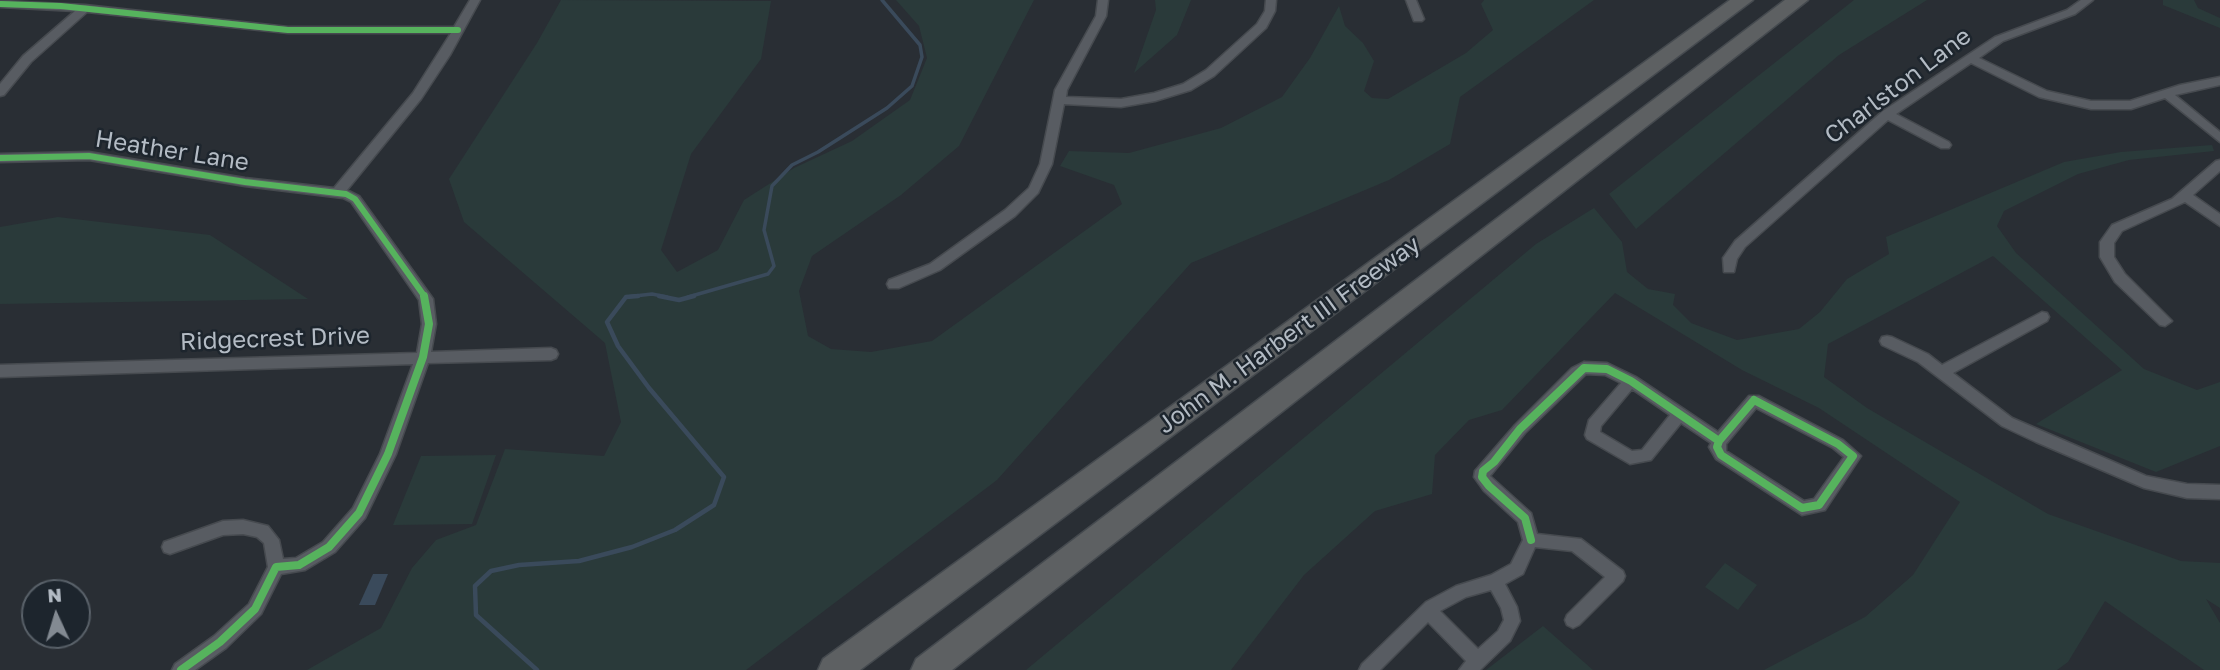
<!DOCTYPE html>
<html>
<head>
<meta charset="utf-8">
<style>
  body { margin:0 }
  #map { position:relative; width:2220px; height:670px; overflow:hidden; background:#292e34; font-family:"Golos Text",sans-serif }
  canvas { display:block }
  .north { position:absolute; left:21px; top:579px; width:70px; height:70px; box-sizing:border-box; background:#1d252d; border:2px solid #596169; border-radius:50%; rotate:356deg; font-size:19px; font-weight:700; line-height:28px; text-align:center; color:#b3bbc4 }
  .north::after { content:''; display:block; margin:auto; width:24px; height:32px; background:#838a92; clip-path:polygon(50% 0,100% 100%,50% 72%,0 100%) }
</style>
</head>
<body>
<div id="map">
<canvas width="2220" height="670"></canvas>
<div class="north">N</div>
</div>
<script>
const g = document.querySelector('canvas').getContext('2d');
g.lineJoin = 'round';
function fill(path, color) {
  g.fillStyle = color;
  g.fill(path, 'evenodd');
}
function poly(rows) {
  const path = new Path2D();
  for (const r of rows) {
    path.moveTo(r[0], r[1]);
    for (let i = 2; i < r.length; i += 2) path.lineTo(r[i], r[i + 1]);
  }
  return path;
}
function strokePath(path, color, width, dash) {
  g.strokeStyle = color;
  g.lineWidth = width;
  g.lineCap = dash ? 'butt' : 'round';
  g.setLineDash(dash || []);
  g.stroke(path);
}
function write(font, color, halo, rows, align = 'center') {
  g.font = font + ' "Golos Text",sans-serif';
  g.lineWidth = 5;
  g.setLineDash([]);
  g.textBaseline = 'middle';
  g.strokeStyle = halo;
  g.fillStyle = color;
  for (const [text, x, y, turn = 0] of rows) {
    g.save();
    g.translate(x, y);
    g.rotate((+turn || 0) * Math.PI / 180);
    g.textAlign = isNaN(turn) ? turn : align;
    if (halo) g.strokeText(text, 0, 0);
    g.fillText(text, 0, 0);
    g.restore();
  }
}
const green = poly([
  [561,0,771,1,761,59,691,154,661,250,677,272,718,250,744,200,794,168,852,141,910,100,927,58,919,26,896,0,1034,0,959,146,901,195,812,256,799,291,808,336,831,349,871,352,932,341,1122,204,1114,185,1060,166,1069,151,1129,153,1221,128,1282,97,1310,58,1339,6,1345,26,1363,43,1374,61,1364,91,1372,98,1388,99,1466,53,1493,30,1481,4,1484,0,1594,0,1460,97,1450,144,1389,180,1191,263,997,480,746,670,307,670,381,628,412,568,436,540,476,525,505,449,604,456,621,422,605,343,464,222,449,179,537,43],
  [1155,0,1191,0,1177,35,1134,73,1156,10],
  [1854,0,1927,0,1839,55,1636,229,1609,194],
  [2163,0,2194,0,2198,8,2220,18,2220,28,2163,5],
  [2212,145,2214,151,2129,160,2078,174,2004,211,1997,226,2016,253,2144,369,2197,390,2220,382,2220,446,2156,472,2036,424,2122,370,1993,256,1828,344,1824,377,1867,408,2048,514,2181,561,2220,563,2220,608,2206,599,2220,623,2220,670,2204,670,2105,601,2068,662,2057,670,1764,670,1865,617,1913,575,1960,502,1819,408,1742,370,1615,293,1502,410,1469,420,1435,455,1432,494,1375,511,1304,575,1231,670,1026,670,1536,244,1594,208,1622,242,1627,272,1648,289,1675,294,1673,305,1691,323,1737,340,1799,329,1820,312,1847,279,1889,254,1886,237,2064,162,2121,152],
  [58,217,210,235,308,299,0,304,0,227],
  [496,455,472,524,393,525,421,456],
  [1725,563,1757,585,1738,610,1705,587],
  [1543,626,1593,670,1486,670]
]);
const water = poly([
  [373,574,388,574,375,605,359,605]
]);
const streamFar1 = poly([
  [626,297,652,294,667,297],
  [688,297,768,274,774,266,764,230,772,186,792,165,818,152,887,108,912,86,922,57,920,45,882,0]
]);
const stream = poly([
  [659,296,679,300,694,296],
  [537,670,476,615,475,586,491,571,519,565,579,561,632,547,675,530,714,505,724,477,649,388,618,346,607,322,626,297,638,296]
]);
const street = poly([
  [470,0,480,0,450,55,421,99,347,190,359,196,433,299,436,324,431,352,551,348,556,350,558,354,556,358,551,360,428,363,396,454,365,518,335,552,305,570,281,574,261,614,226,648,195,670,172,670,175,664,214,636,249,604,268,567,264,543,257,537,243,534,223,535,170,554,164,552,162,547,164,542,223,521,243,520,268,526,279,540,283,559,296,558,323,542,353,508,380,454,413,364,0,377,0,365,417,353,422,324,419,300,351,202,343,198,245,186,89,160,0,162,0,154,89,152,245,178,334,188,413,93,451,33,288,33,87,12,31,62,4,95,0,96,0,84,23,56,75,11,0,7,0,1,85,5,288,27,454,27,470,0],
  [1098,0,1108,0,1106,16,1067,90,1066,97,1121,99,1154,93,1183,84,1206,70,1257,24,1265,11,1266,0,1276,0,1275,11,1266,28,1214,76,1191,90,1155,101,1121,107,1064,104,1052,164,1038,193,1015,216,940,270,899,288,889,288,887,284,889,280,930,264,1005,210,1029,188,1040,164,1055,90,1096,16,1098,0],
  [1406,0,1416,0,1424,19,1422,21,1414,21,1406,0],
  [2081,0,2093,0,2075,14,2003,41,1979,58,2047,91,2091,101,2130,101,2180,85,2220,77,2220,85,2175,95,2220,132,2220,142,2165,98,2131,109,2091,109,2039,97,1971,63,1896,114,1949,142,1951,145,1949,148,1941,148,1888,120,1745,247,1737,259,1734,272,1724,272,1723,258,1735,241,1883,111,1995,37,2067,10,2081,0],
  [2220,160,2220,171,2193,195,2220,214,2220,226,2185,202,2122,231,2114,243,2114,257,2125,274,2172,321,2165,326,2160,325,2115,282,2100,257,2100,242,2112,225,2172,199,2216,161,2220,160],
  [2042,312,2047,313,2049,317,2047,321,1953,373,2012,418,2146,476,2187,484,2220,485,2220,499,2187,498,2144,488,2036,442,2002,426,1918,362,1882,345,1880,341,1882,337,1887,336,1892,337,1928,354,1942,365,2042,312],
  [1584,362,1607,363,1636,377,1718,432,1749,396,1759,396,1843,440,1861,456,1825,510,1802,515,1716,459,1709,447,1711,443,1681,423,1651,460,1630,464,1587,439,1585,435,1589,420,1621,383,1605,375,1586,374,1525,433,1490,476,1531,513,1537,534,1581,539,1623,571,1625,576,1623,581,1579,625,1573,628,1567,625,1565,620,1567,615,1605,577,1572,551,1535,547,1523,574,1505,584,1517,607,1520,621,1510,641,1480,670,1459,670,1466,661,1428,622,1380,670,1359,670,1362,664,1426,602,1456,586,1491,575,1511,564,1523,540,1518,522,1484,491,1474,477,1475,471,1515,425,1572,368,1584,362],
  [1632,389,1670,415,1642,450,1632,451,1600,432,1601,426,1632,389],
  [1756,408,1833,448,1844,457,1814,499,1804,501,1726,451,1726,444,1756,408],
  [1491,590,1501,608,1504,620,1498,631,1478,649,1440,611,1466,597,1491,590]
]);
const highway = poly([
  [1730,0,1753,0,860,670,818,670,823,659,1730,0],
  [1785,0,1808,0,952,670,911,670,916,659,1785,0]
]);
const cyclewayFar1 = poly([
  [0,4,61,6,288,30,458,30],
  [0,158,89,156,245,182,346,194,355,199,425,297]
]);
const cycleway = poly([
  [1754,400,1838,444,1853,456,1819,505,1802,508,1721,455,1717,447,1719,441,1754,400],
  [1531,540,1525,518,1489,486,1482,477,1483,471,1494,462,1520,429,1584,368,1607,369,1631,381,1719,441],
  [181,670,220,642,255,609,276,567,299,565,329,547,359,513,388,454,423,357,429,324,424,296]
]);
const streetNames = [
  ["Charlston Lane",1898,86,-37],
  ["Heather Lane",172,151,9],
  ["John M. Harbert III Freeway",1289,335,-36],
  ["Ridgecrest Drive",275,339,-2]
];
fill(green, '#2a3a3a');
fill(water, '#3a4a5b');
strokePath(streamFar1, '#3a4a5b', 3.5);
strokePath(stream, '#3a4a5b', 4.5);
strokePath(street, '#464a4f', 3);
strokePath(highway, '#454a4f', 3);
fill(street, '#585c62');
fill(highway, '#5d6062');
strokePath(cyclewayFar1, '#56b35d', 6);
strokePath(cycleway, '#56b35d', 8);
write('24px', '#b3bbc4', '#1d252d', streetNames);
</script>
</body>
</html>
